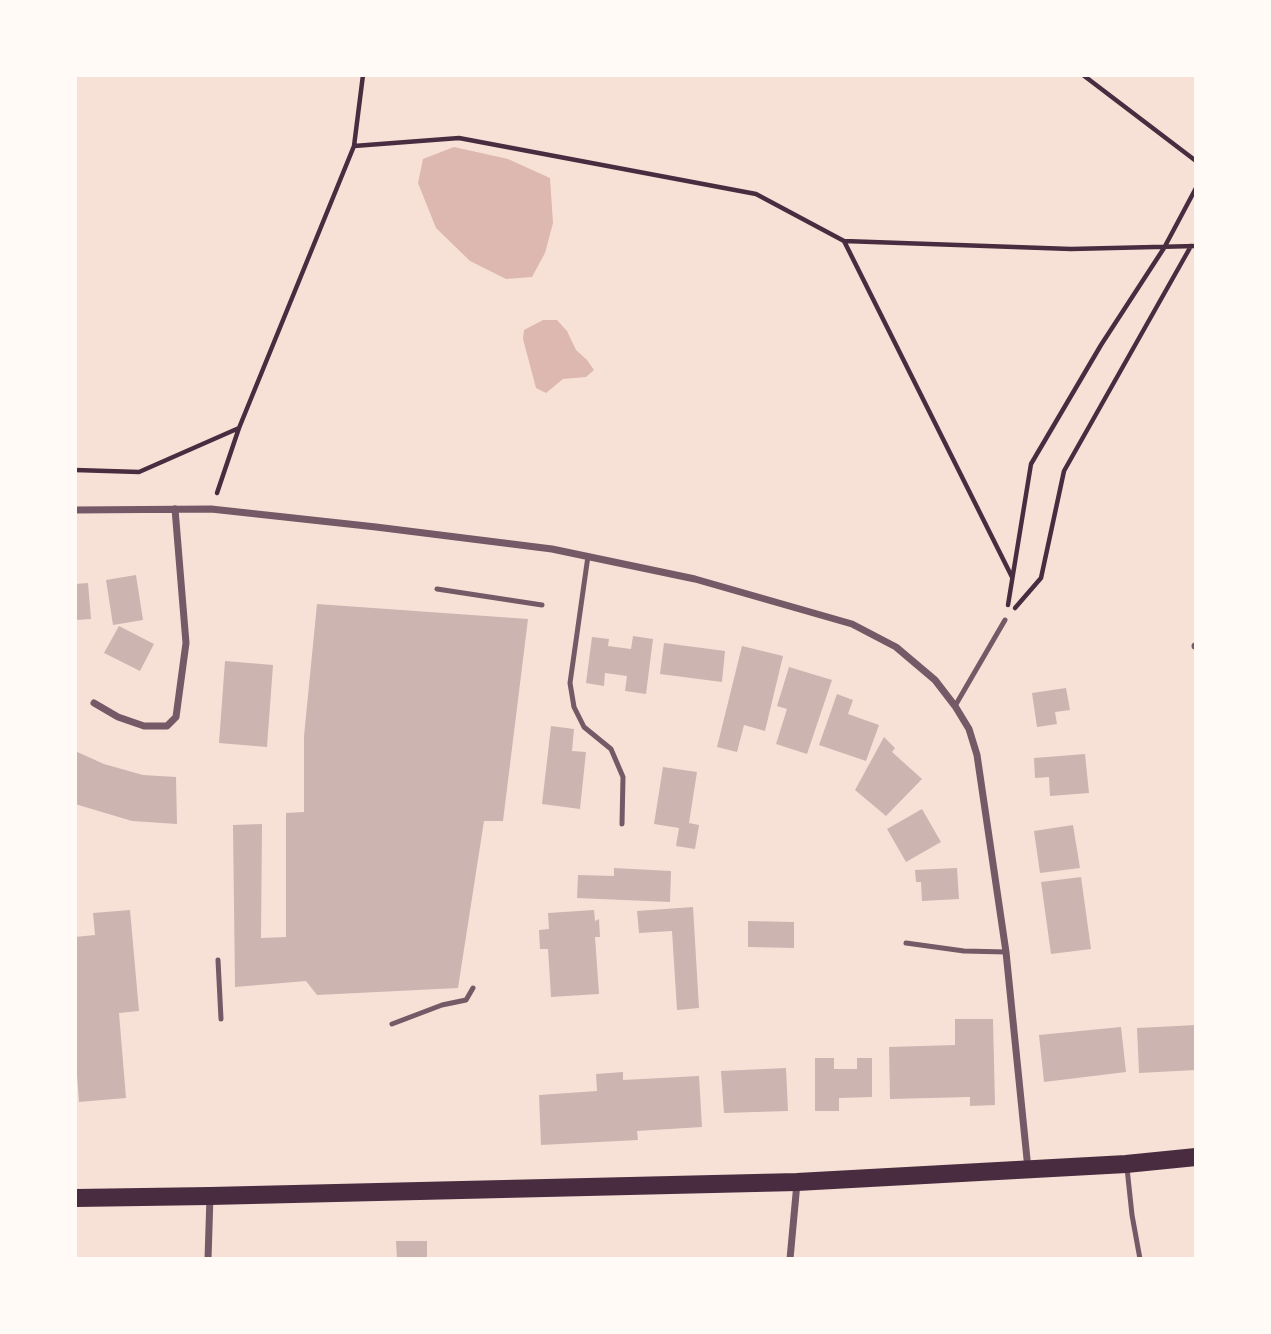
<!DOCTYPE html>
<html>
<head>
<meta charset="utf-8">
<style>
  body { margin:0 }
  #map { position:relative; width:1271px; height:1334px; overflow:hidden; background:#f7e1d7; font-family:Quicksand,sans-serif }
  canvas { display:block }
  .frame { position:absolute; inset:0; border:77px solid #fffaf5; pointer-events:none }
</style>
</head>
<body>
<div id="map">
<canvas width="1271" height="1334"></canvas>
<div class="frame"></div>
</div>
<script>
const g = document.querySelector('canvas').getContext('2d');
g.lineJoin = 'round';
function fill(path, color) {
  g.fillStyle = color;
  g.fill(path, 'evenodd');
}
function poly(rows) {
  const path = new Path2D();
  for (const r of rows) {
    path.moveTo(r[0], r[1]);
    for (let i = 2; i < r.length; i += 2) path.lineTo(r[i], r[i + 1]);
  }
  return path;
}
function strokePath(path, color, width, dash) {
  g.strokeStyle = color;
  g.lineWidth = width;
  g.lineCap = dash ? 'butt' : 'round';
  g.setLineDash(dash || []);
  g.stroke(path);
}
const water = poly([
  [454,147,508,159,550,178,553,223,545,253,532,277,506,279,470,261,436,228,418,183,423,159],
  [543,320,557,320,567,331,576,350,587,360,594,370,586,377,563,379,546,393,536,388,523,339,524,330]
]);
const building = poly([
  [136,575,143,620,113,625,106,580],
  [88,583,91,619,75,620,75,584],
  [317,604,528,619,503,821,484,821,458,988,317,995,306,981,235,987,233,825,262,824,261,938,286,937,286,813,304,812,304,736],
  [119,626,154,644,140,671,104,653],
  [633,636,653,639,646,694,625,691,627,676,605,673,604,686,586,683,592,637,609,639,608,646,631,649],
  [664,643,725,651,722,682,660,674],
  [742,646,783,656,765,731,744,725,737,752,717,747],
  [225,661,273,665,267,747,219,743],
  [789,667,832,680,807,754,776,744,787,709,777,706],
  [1066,688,1070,710,1055,712,1057,724,1037,727,1032,693],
  [837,694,853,700,848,714,879,725,866,761,819,745],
  [551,726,574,729,572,751,586,752,580,809,542,804],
  [884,737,895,748,892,752,922,779,886,816,855,790],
  [75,751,104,764,143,775,176,777,177,824,132,821,75,804],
  [1085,754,1089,793,1050,796,1049,777,1035,778,1034,758],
  [663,767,697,772,689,823,699,825,695,849,676,846,679,828,654,824],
  [922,809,941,842,906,862,887,829],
  [1073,825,1080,868,1040,873,1034,831],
  [614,868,671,871,670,902,577,898,578,875,614,876],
  [957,868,959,899,922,901,921,882,916,882,915,870],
  [1081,877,1091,949,1051,954,1041,882],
  [693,907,699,1008,677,1010,672,931,639,933,637,911],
  [130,910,139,1011,119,1013,126,1098,79,1102,75,1049,75,937,95,935,93,913],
  [594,910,595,921,599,919,600,937,595,937,599,994,551,997,548,949,540,949,539,930,549,929,548,913],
  [748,921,794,922,794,948,748,947],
  [955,1019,993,1019,995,1105,970,1106,970,1097,890,1099,889,1047,955,1045],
  [1196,1025,1196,1070,1139,1073,1137,1028],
  [1121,1027,1126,1072,1044,1082,1039,1035],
  [815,1058,834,1058,834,1069,857,1069,857,1058,872,1058,872,1097,839,1098,839,1111,815,1111],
  [786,1068,788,1111,724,1113,721,1071],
  [623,1072,623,1080,699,1076,702,1127,637,1131,638,1140,541,1145,539,1095,597,1091,596,1074],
  [396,1241,427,1241,427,1259,397,1259]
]);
const path = poly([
  [363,75,354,146,459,138,756,194,844,241,1071,249,1196,246],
  [1083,75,1196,161],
  [844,241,1012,577],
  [75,470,139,472,239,428],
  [217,493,239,428,354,146],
  [1008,605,1031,464,1101,345,1164,248,1196,188],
  [1015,608,1041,578,1064,471,1191,246]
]);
const service = poly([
  [588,556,570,683,574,707,584,727,611,749,623,777,622,824],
  [437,589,542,605],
  [955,706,1005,620],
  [906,943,964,951,1006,952],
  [218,960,221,1019],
  [392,1024,442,1005,466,1000,473,988],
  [1127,1168,1132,1215,1140,1259]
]);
const minor = poly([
  [75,510,211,509,376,527,552,549,695,579,852,624,896,647,935,680,955,706,969,729,977,755,1006,952,1028,1169],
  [1195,646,1196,646],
  [94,703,118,717,144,726,167,726,176,717,186,643,175,509],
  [208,1259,210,1196],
  [790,1259,797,1183]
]);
const primary = poly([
  [75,1198,210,1196,797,1182,1126,1164,1196,1157]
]);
fill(water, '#dcb8b0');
fill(building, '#ccb4b1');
strokePath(path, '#4a2c40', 4.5);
strokePath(service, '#755966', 5);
strokePath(minor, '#755966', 7);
strokePath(primary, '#4a2c40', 18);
</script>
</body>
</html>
